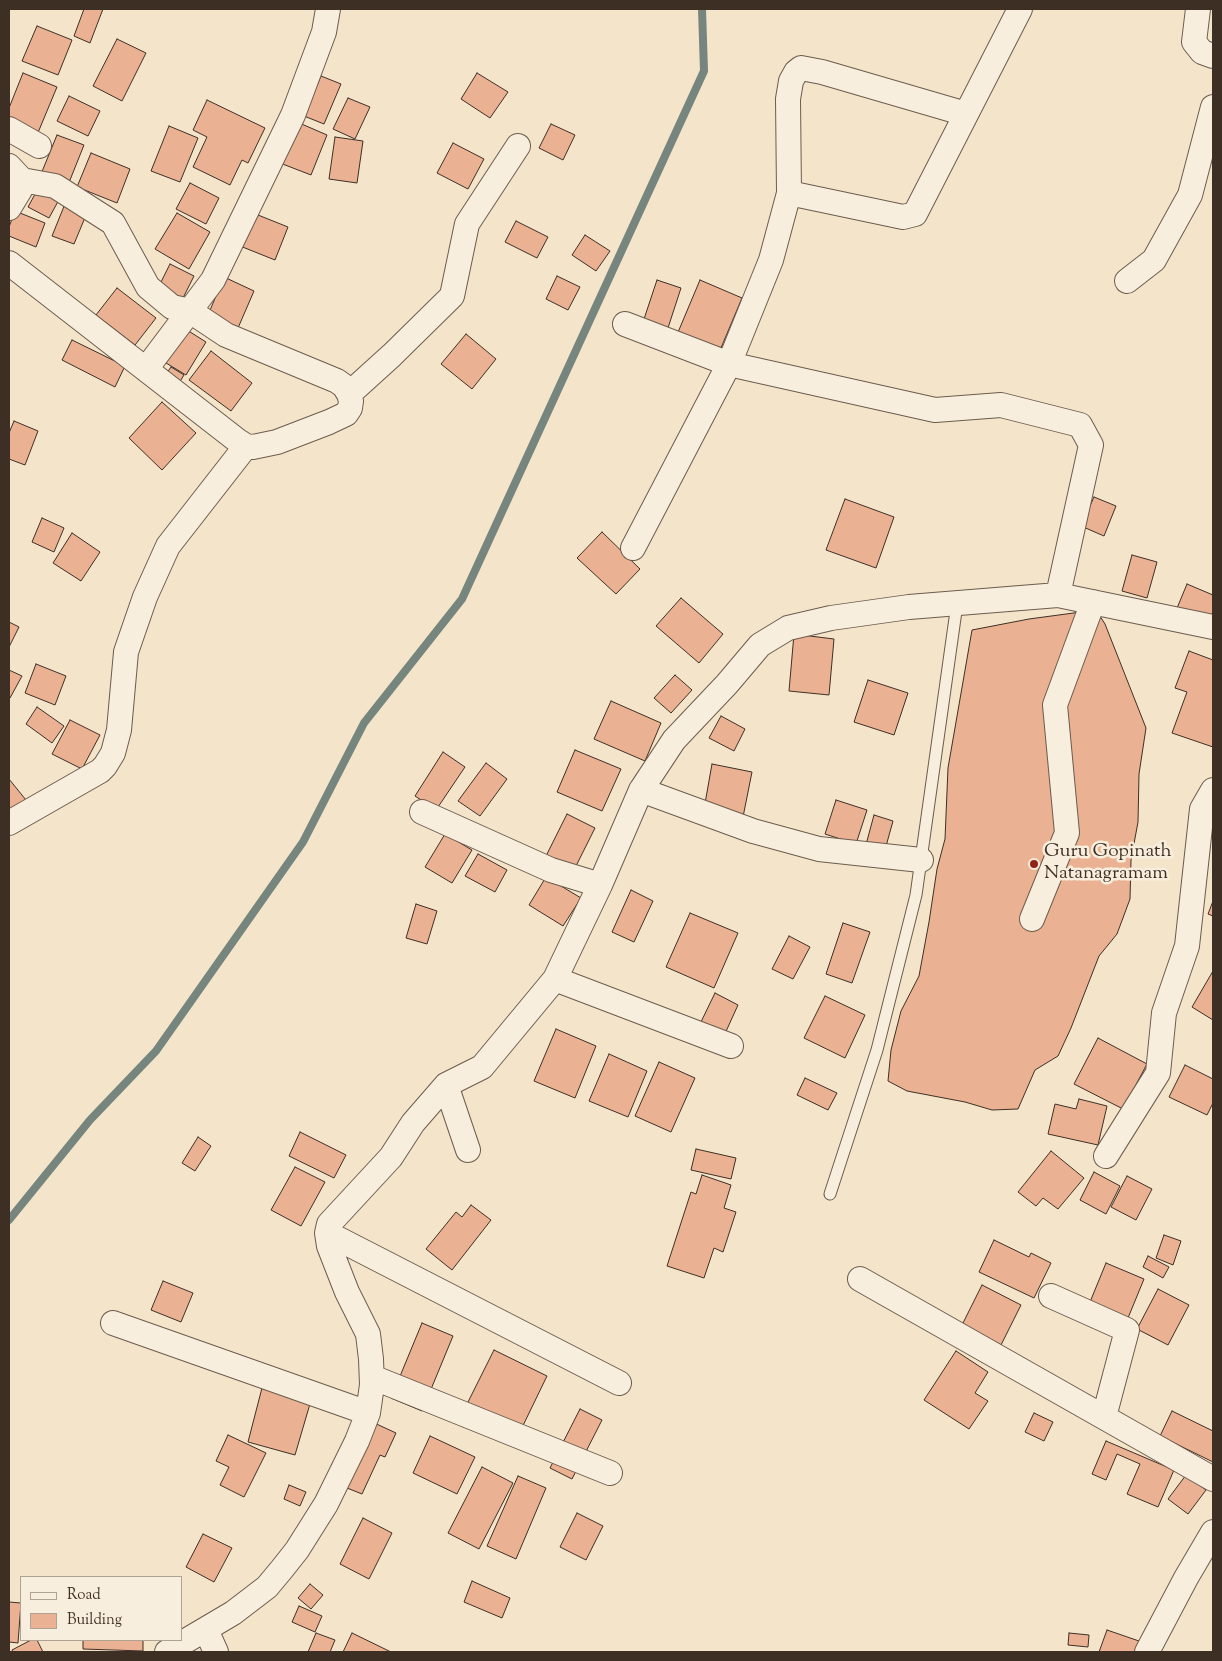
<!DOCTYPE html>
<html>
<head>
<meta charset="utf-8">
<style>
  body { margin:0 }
  #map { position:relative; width:1222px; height:1661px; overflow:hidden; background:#f4e5ca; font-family:"Sorts Mill Goudy",serif }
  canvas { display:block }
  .frame { position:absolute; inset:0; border:10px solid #3e2f25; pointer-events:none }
  .legend { position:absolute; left:20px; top:1576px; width:162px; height:65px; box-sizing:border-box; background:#f8eedd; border:1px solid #aea293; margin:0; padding:6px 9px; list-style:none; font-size:15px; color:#3e2f25 }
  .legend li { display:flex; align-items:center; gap:10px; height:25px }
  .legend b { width:25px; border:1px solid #aea293 }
</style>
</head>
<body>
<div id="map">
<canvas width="1222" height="1661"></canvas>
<div class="frame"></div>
<ul class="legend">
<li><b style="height:6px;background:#f8eedd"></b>Road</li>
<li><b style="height:14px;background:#eab192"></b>Building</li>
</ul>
</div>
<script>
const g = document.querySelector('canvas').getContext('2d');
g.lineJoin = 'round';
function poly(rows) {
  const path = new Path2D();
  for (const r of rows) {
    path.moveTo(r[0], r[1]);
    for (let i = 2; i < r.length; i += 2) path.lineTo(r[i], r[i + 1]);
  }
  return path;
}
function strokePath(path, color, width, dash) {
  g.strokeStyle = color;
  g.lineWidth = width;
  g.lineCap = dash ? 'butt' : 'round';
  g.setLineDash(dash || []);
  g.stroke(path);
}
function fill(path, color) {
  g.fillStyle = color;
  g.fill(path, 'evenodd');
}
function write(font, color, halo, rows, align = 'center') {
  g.font = font + ' "Sorts Mill Goudy",serif';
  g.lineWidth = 5;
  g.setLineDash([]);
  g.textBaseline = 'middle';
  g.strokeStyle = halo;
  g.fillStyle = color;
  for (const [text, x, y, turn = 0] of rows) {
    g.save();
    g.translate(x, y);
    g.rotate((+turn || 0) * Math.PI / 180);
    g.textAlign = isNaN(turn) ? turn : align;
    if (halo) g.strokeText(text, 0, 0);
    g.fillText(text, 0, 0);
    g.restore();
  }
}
const stream = poly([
  [9,1220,90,1120,156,1051,303,842,364,723,462,599,704,71,702,9]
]);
const building = poly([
  [84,9,103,9,90,43,74,36,84,9],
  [37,26,72,40,58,75,22,61,37,26],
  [117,39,146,53,122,101,93,86,117,39],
  [23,73,57,87,37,135,9,123,9,108,23,73],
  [477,73,508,92,490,118,461,99,477,73],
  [321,76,341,84,324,124,304,116,321,76],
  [69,96,100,111,88,136,57,121,69,96],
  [348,98,370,107,355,139,333,129,348,98],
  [207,100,265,128,248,163,242,160,230,185,193,167,207,137,193,130,207,100],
  [297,122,327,135,311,175,280,163,297,122],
  [551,124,575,135,563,160,539,148,551,124],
  [169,126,198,138,180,182,151,171,169,126],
  [57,135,84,145,68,185,41,174,57,135],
  [335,137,363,141,357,183,329,179,335,137],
  [453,143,484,159,468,189,437,173,453,143],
  [91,153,130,169,117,203,77,187,91,153],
  [190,183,219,198,206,224,176,209,190,183],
  [40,185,61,196,49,218,28,207,40,185],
  [67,199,89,208,74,244,52,236,67,199],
  [15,211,45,223,36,247,9,236,9,227,15,211],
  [177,213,210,232,189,269,155,249,177,213],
  [253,213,288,227,275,260,240,246,253,213],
  [516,221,548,237,537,258,505,242,516,221],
  [585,235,610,251,596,271,572,255,585,235],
  [170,264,194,276,181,302,157,290,170,264],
  [557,276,580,287,568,310,546,299,557,276],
  [224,277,254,291,238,328,208,315,224,277],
  [657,280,681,288,666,334,642,325,657,280],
  [700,280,742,298,718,355,676,337,700,280],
  [117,288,156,318,135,345,96,315,117,288],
  [187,330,206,342,186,375,166,363,187,330],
  [466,334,496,359,472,389,441,364,466,334],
  [72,340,125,366,115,387,62,360,72,340],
  [211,351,252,383,231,411,189,380,211,351],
  [171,367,184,375,176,388,162,380,171,367],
  [162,402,196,433,162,470,129,438,162,402],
  [14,421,38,431,25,465,9,459,9,433,14,421],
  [1094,497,1116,506,1104,536,1081,526,1094,497],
  [845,499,894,517,876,568,826,550,845,499],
  [42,518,64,528,54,552,32,542,42,518],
  [602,532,640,569,616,594,577,558,602,532],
  [72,533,100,552,81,581,53,563,72,533],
  [1132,555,1157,562,1147,598,1122,591,1132,555],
  [1187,584,1213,595,1213,614,1208,626,1175,613,1187,584],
  [681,598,723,634,699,663,656,626,681,598],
  [1096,610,1105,624,1146,728,1139,774,1138,822,1131,860,1130,899,1117,934,1099,956,1071,1028,1058,1056,1035,1070,1018,1109,992,1110,965,1102,907,1091,888,1081,891,1050,901,1011,919,976,929,922,937,869,945,839,948,768,972,630,1029,619,1096,610],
  [9,622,19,627,9,647,9,622],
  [794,634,834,639,829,695,789,691,794,634],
  [1189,651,1213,660,1213,747,1172,733,1187,692,1175,688,1189,651],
  [36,664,66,676,55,705,25,693,36,664],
  [9,670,22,676,10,698,9,697,9,670],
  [675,675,692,690,671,713,654,698,675,675],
  [868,680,908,693,894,735,854,722,868,680],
  [611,701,661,723,645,761,594,739,611,701],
  [37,707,64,726,52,743,26,724,37,707],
  [721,716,745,729,734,751,709,738,721,716],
  [70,720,100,735,82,769,52,754,70,720],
  [575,750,621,769,602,811,557,792,575,750],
  [443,752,465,767,436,810,415,796,443,752],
  [486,763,507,779,480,816,458,801,486,763],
  [712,764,752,772,743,817,704,809,712,764],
  [9,779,26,800,9,814,9,779],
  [836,800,867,810,856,844,825,834,836,800],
  [567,814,595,828,573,872,545,858,567,814],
  [874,815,893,821,883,857,864,852,874,815],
  [445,834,472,850,452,883,425,867,445,834],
  [478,854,507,870,495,892,465,876,478,854],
  [546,877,581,898,563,926,529,905,546,877],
  [631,890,653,901,634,942,612,932,631,890],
  [1213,901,1213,916,1208,914,1213,901],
  [416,904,437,911,427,944,406,938,416,904],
  [690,913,738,933,714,988,666,967,690,913],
  [843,923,870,932,852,983,826,974,843,923],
  [789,936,810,947,793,979,772,969,789,936],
  [1213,971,1213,1020,1192,1007,1213,971],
  [715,993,738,1005,723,1038,699,1026,715,993],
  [825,996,865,1015,845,1058,804,1038,825,996],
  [556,1029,596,1046,575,1098,534,1081,556,1029],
  [1098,1038,1147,1064,1123,1109,1074,1084,1098,1038],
  [609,1054,647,1071,628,1117,589,1101,609,1054],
  [659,1062,695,1078,671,1132,635,1116,659,1062],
  [1185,1065,1213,1079,1213,1103,1207,1115,1169,1097,1185,1065],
  [805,1078,837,1093,828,1110,797,1095,805,1078],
  [1079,1099,1107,1106,1098,1145,1048,1134,1055,1104,1076,1109,1079,1099],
  [300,1132,346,1155,334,1178,289,1156,300,1132],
  [198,1137,211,1146,195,1171,182,1163,198,1137],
  [696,1149,736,1158,731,1179,691,1170,696,1149],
  [1051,1151,1084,1178,1058,1209,1043,1198,1036,1206,1018,1192,1051,1151],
  [295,1167,325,1182,301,1226,271,1210,295,1167],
  [1094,1172,1120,1186,1106,1214,1080,1200,1094,1172],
  [702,1175,731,1185,724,1208,736,1212,723,1252,714,1248,704,1278,667,1266,691,1192,696,1194,702,1175],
  [1127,1176,1152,1189,1136,1220,1111,1207,1127,1176],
  [471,1205,491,1220,452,1270,426,1249,456,1212,462,1217,471,1205],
  [1164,1235,1181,1241,1173,1265,1156,1258,1164,1235],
  [994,1240,1029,1257,1031,1253,1051,1263,1034,1298,979,1272,994,1240],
  [1148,1256,1169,1267,1163,1278,1143,1267,1148,1256],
  [1106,1263,1144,1279,1128,1318,1090,1302,1106,1263],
  [163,1281,193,1293,181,1322,151,1310,163,1281],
  [982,1285,1021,1305,1001,1345,962,1325,982,1285],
  [1158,1289,1189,1305,1168,1345,1137,1329,1158,1289],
  [422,1323,453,1336,422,1411,391,1398,422,1323],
  [494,1350,547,1376,516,1440,462,1414,494,1350],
  [956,1351,988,1372,975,1393,988,1401,969,1429,924,1400,956,1351],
  [263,1384,312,1397,295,1455,248,1442,263,1384],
  [580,1409,602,1420,572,1479,550,1468,580,1409],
  [1172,1411,1213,1431,1213,1462,1160,1436,1172,1411],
  [1034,1413,1053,1422,1044,1441,1025,1432,1034,1413],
  [370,1421,396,1433,385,1457,380,1455,362,1494,342,1486,370,1421],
  [228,1435,266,1453,244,1497,220,1485,229,1467,216,1461,228,1435],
  [430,1436,475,1457,457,1494,413,1473,430,1436],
  [1106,1441,1174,1470,1158,1507,1127,1494,1140,1464,1117,1454,1106,1480,1092,1474,1106,1441],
  [482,1467,513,1483,479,1549,448,1533,482,1467],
  [1186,1475,1206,1490,1188,1514,1168,1499,1186,1475],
  [518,1476,546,1488,516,1559,487,1546,518,1476],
  [289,1485,306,1492,300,1506,284,1499,289,1485],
  [577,1513,603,1526,586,1560,560,1547,577,1513],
  [363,1518,392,1533,369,1579,340,1564,363,1518],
  [203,1534,232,1548,214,1582,186,1567,203,1534],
  [472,1581,510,1598,502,1618,464,1602,472,1581],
  [310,1584,323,1595,311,1609,298,1598,310,1584],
  [9,1602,21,1603,18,1643,9,1642,9,1602],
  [299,1606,322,1616,315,1632,292,1622,299,1606],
  [1107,1630,1139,1641,1135,1652,1099,1652,1107,1630],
  [316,1633,335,1640,330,1652,308,1652,316,1633],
  [352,1633,391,1652,343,1652,352,1633],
  [1069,1633,1089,1635,1088,1647,1068,1645,1069,1633],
  [31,1640,37,1640,43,1652,13,1652,12,1650,31,1640],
  [83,1640,143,1640,143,1651,83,1649,83,1640]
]);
const lane = poly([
  [830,1194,877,1050,916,895,957,604]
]);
const street = poly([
  [1198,9,1194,42,1202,52,1213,56],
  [966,114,822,72,801,68,796,72,791,81,788,99,789,193,771,260,729,364,935,410,1001,405,1080,425,1091,445,1058,595,1213,627],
  [9,129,39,146],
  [9,166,22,180,20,190,9,208],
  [789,193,903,217,915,214,1020,9],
  [9,263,238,441,246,446,253,447,277,442,329,422,346,414,350,408,351,401,349,394,344,386,337,381,226,335,190,311,172,307,148,287,113,223,55,186,22,180],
  [1127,281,1154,260,1190,195,1213,107],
  [625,324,729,364,633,548],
  [146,369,213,280,293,115,324,32,328,9],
  [349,394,392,355,452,296,467,224,518,146],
  [641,790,753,831,819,849,921,860],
  [422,812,551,870,600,885],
  [9,823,100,771,105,766,113,753,119,730,126,652,145,597,168,546,246,446],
  [1032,919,1067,833,1055,705,1093,602],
  [555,979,731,1046],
  [446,1085,468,1150],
  [1106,1156,1158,1073,1164,1013,1187,946,1202,809,1213,790],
  [327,1233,619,1383],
  [860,1279,1213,1479],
  [1051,1296,1127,1330,1104,1417],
  [113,1323,368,1413],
  [372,1377,610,1473],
  [206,1630,216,1652],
  [167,1652,233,1613,267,1587,282,1569,297,1550,326,1504,357,1441,368,1413,372,1385,371,1359,368,1334,347,1292,329,1246,327,1233,329,1224,391,1157,413,1123,446,1085,482,1067,555,979,600,885,641,790,674,740,727,684,760,645,788,628,831,618,909,607,1058,595],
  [1147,1652,1186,1578,1213,1532]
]);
const markers = [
  [1034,864,5,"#8f2418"]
];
const poiNames = [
  ["Guru Gopinath",1044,853],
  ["Natanagramam",1044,875]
];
strokePath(stream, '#76857e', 8);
fill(building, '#eab192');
strokePath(building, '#3e2f25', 1);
strokePath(lane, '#6c5c4e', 13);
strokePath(street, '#6c5c4e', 26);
strokePath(lane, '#f8eedd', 11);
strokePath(street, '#f8eedd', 24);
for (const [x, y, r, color] of markers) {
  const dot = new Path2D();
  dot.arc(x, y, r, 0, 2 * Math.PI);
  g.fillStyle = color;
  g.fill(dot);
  strokePath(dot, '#f8eedd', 2);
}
write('19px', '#3e2f25', '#f8eedd', poiNames, 'left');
</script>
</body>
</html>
